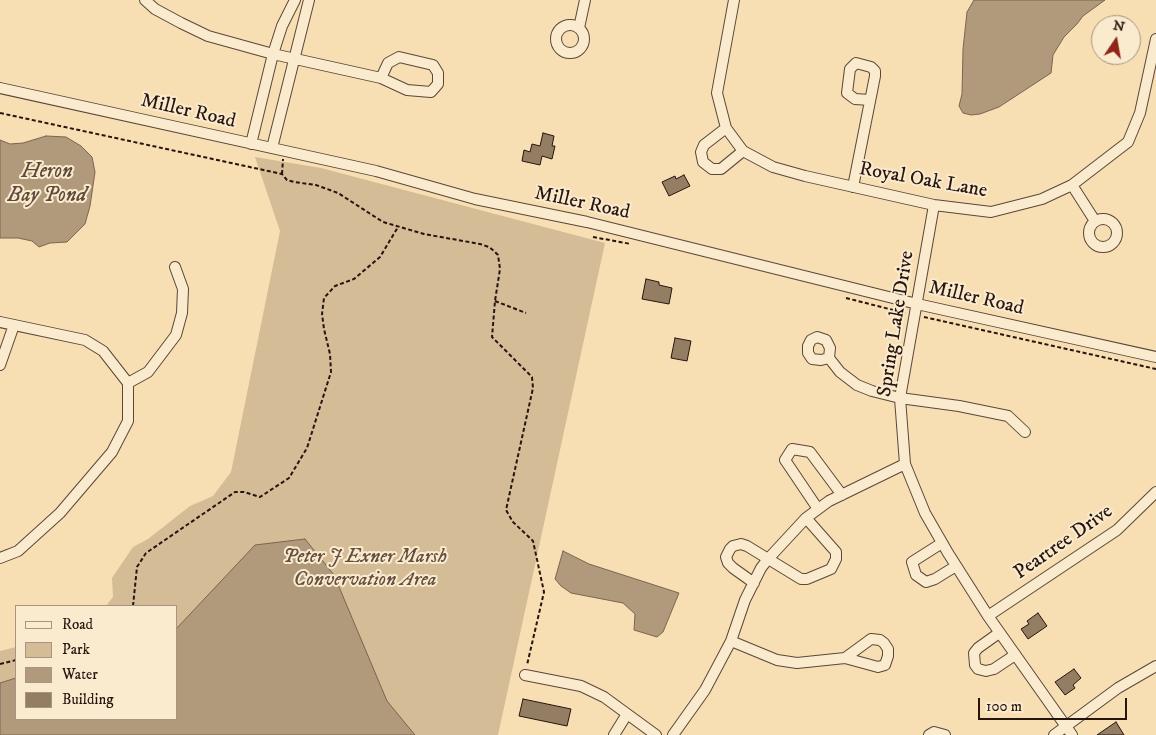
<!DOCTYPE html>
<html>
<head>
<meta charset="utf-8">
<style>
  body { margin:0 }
  #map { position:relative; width:1156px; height:735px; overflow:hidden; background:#f8deb3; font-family:"IM FELL DW Pica",serif }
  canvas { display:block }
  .legend { position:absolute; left:15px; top:605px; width:162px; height:115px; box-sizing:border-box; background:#faeace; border:1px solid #a59582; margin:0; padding:6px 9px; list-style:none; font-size:15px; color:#26150f }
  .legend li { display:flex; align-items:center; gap:10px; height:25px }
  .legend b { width:25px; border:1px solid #a59582 }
  .north { position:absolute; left:1091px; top:15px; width:50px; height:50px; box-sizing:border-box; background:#faeace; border:1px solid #a59582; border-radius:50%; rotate:12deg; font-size:14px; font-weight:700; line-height:20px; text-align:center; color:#26150f }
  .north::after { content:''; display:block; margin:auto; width:18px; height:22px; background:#8f2418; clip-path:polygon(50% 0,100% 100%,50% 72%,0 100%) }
  .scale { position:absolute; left:978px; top:698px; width:149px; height:22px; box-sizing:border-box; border:2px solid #26150f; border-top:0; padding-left:6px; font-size:15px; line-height:18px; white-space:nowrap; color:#26150f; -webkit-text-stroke:4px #faeace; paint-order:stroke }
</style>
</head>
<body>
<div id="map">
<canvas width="1156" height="735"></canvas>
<ul class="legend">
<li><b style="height:6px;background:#faeace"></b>Road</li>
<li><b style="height:14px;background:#d4bc97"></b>Park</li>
<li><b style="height:14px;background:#b19a7b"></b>Water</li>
<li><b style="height:14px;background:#937e64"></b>Building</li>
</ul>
<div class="north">N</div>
<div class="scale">100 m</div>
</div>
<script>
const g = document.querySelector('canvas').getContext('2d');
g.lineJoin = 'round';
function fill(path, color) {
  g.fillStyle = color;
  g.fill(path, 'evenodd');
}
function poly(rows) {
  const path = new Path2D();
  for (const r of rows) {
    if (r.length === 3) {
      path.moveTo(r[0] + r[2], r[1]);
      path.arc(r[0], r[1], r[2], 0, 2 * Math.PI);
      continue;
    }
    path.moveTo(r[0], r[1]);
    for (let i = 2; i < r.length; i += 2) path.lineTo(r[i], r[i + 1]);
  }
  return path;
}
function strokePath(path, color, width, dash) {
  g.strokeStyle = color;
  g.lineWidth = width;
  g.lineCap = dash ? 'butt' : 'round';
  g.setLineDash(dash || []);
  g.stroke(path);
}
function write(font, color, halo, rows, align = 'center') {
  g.font = font + ' "IM FELL DW Pica",serif';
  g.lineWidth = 4;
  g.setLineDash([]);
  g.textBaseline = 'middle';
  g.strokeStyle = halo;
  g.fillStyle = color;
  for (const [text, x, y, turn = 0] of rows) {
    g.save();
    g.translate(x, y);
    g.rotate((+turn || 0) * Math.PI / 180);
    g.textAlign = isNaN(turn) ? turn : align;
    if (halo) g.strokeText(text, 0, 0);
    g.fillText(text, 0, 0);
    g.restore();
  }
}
const green = poly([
  [255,157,321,168,605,243,498,735,0,735,0,651,16,647,16,719,176,719,176,606,106,606,113,597,112,578,133,547,148,539,190,506,213,496,231,472,280,231]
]);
const water = poly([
  [974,0,1105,0,1083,16,1077,24,1064,37,1053,55,1051,73,999,107,980,114,971,115,963,113,959,106,962,94,963,49,967,12,974,0],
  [46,136,66,137,81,146,92,157,95,172,90,206,85,224,67,242,50,243,39,247,32,241,18,238,0,238,0,140,10,144,23,143,46,136],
  [305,539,334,575,387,701,415,735,0,735,0,683,16,678,16,719,176,719,176,629,255,545,305,539],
  [563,551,589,564,679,593,663,632,657,637,634,630,635,614,623,603,571,593,561,586,555,579,563,551]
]);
const building = poly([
  [543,133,554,136,552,146,555,146,552,159,542,156,540,165,522,161,524,150,530,152,532,144,540,146,543,133],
  [684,175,690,186,669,196,662,182,675,176,676,179,684,175],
  [646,279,659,282,659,285,672,288,669,304,642,299,646,279],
  [675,338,691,341,687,361,671,358,675,338],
  [1038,613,1047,626,1028,639,1021,629,1029,624,1027,621,1038,613],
  [1074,669,1081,678,1073,685,1075,688,1065,695,1055,682,1074,669],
  [523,699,571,709,567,726,519,716,523,699],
  [1116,722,1124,735,1097,735,1116,722]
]);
const path = poly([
  [0,113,282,174,287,180,294,182,316,185,338,193,383,222,424,234,480,244,489,247,494,251,498,255,500,269,495,301,492,337,532,377,533,388,506,510,513,522,533,541,544,592,527,665],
  [282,174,283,159],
  [593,237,631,244],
  [846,298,905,313],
  [495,301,526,313],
  [924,317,1156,369],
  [133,606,137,567,146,553,235,492,244,492,260,497,289,478,307,448,331,372,330,354,324,329,322,314,324,298,335,286,354,279,380,257,398,227],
  [0,664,16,660]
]);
const minor = poly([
  [145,0,155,9,181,23,208,36,273,54,381,78,407,90,431,92,438,84,438,73,433,65,399,57,388,63,381,78],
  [734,0,717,93,726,128,743,151,773,167,805,176,934,205,991,212,1042,199,1072,185,1128,142,1140,113,1156,39],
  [570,39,14],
  [579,28,585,0],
  [0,88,376,171,475,199,587,222,917,304,1156,357],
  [726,128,704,145,701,152,703,162,712,169,721,169,743,151],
  [251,144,273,54,282,26,295,0],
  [272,148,309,0],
  [1072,185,1095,221],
  [853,187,875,76,875,71,871,67,856,63,850,69,847,93,855,99,870,100],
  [934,205,900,398,905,464,925,513,948,553,988,616,1072,735],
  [1103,233,14],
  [0,322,85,340,103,351,128,383,128,421,112,452,60,513,18,551,0,558],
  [829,358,821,360,812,359,808,353,808,346,811,340,817,337,826,340,830,348,829,358,840,372,857,385,872,391,900,398,959,406,1008,416,1025,432],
  [0,365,14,325],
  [128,383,148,372,176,335,182,313,183,289,175,267],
  [818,509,785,460,792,449,810,452,842,495],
  [942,543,912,562,916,575,926,582,935,579,956,566],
  [754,583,733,568,728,563,726,557,730,549,733,546,741,544,747,546,801,579,807,579,831,569,836,559,836,552,806,518],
  [988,616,1117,530,1156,492],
  [999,633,978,648,974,653,975,665,978,669,986,671,994,669,1015,655],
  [731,641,777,660,797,663,845,658,878,667,885,665,888,656,888,649,884,643,880,640,871,639,845,658],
  [525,675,581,686,604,697,656,735],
  [614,735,627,714],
  [673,735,705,690,731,641,745,600,761,568,768,559,806,518,829,501,905,464],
  [929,735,934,732,945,735],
  [1054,735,1118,688,1156,666]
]);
const streetNames = [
  ["Miller Road",188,112,13],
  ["Royal Oak Lane",923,181,10],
  ["Miller Road",582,204,12],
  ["Miller Road",976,299,13],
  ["Spring Lake Drive",897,324,-81],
  ["Peartree Drive",1064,543,-35]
];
const parkNames = [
  ["Peter J Exner Marsh",365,558],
  ["Convervation Area",365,581]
];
const waterNames = [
  ["Heron",47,173],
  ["Bay Pond",47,197]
];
fill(green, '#d4bc97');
fill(water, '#b19a7b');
strokePath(water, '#796550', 1);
fill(building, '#937e64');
strokePath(building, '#26150f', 1);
strokePath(minor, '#5a4738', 12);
strokePath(path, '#26150f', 2, [4, 2.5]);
strokePath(minor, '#faeace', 10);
write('20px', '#26150f', '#faeace', streetNames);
write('italic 20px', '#634f3f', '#faeace', parkNames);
write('italic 21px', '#5e4a3a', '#faeace', waterNames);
</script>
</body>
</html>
